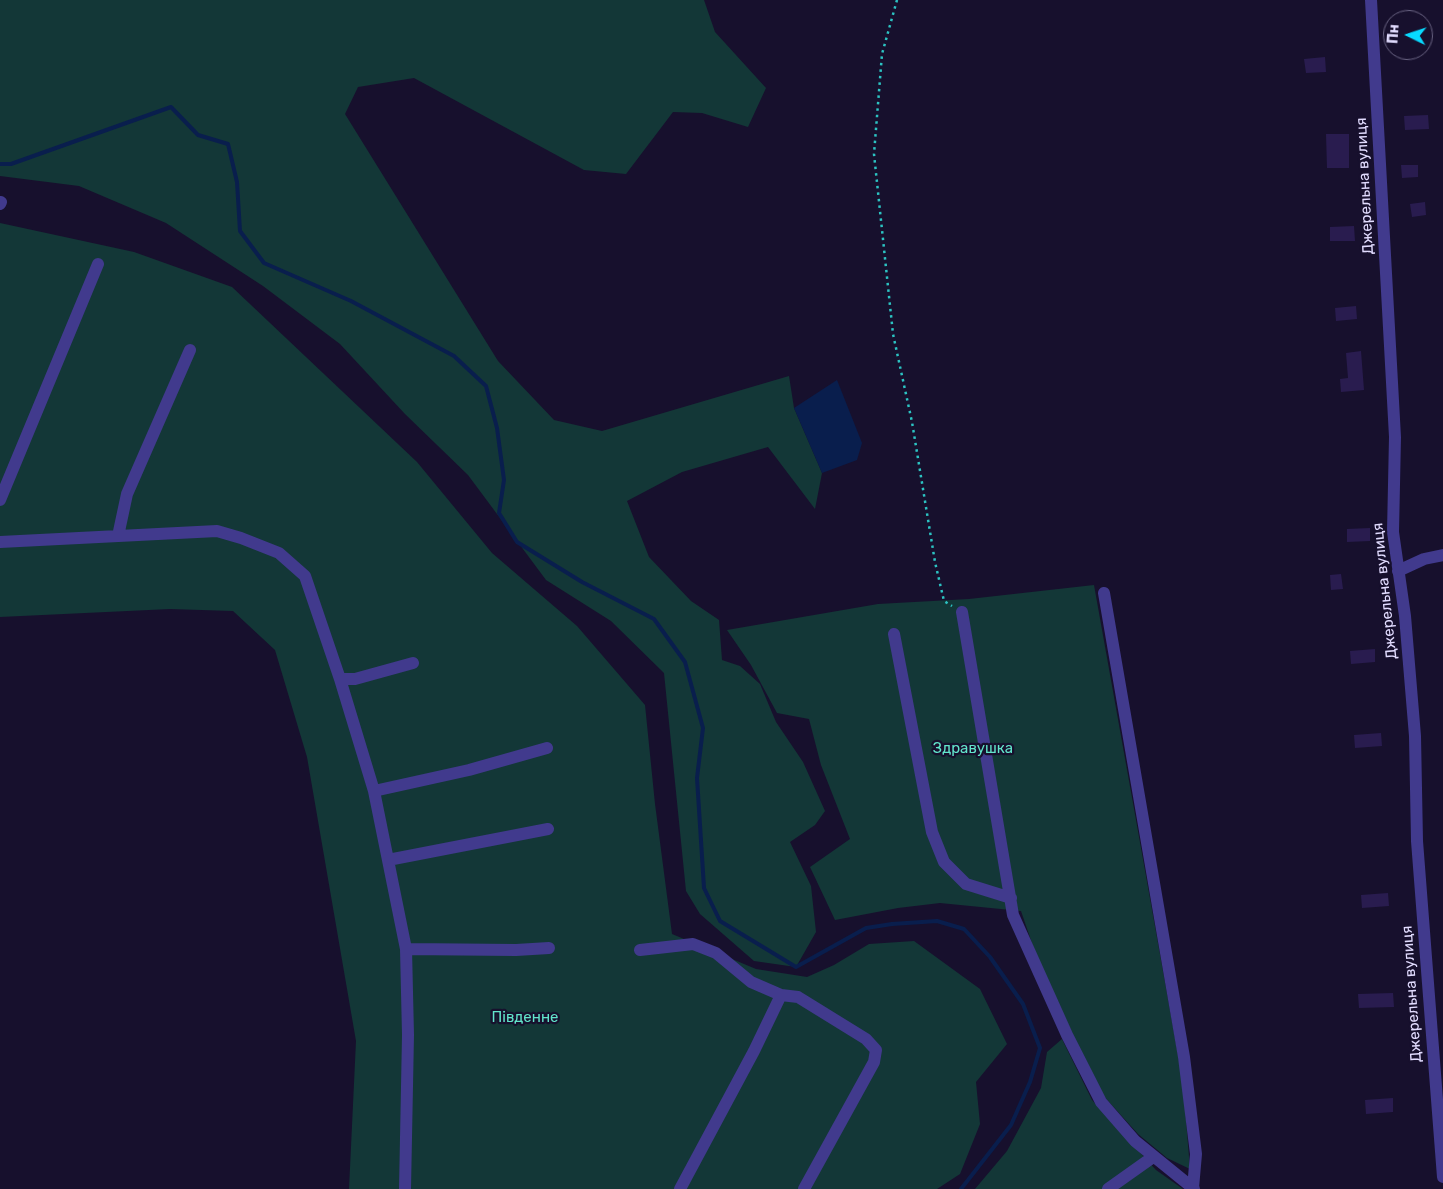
<!DOCTYPE html>
<html>
<head>
<meta charset="utf-8">
<style>
  body { margin:0 }
  #map { position:relative; width:1443px; height:1189px; overflow:hidden; background:#17102d; font-family:Rubik,sans-serif }
  canvas { display:block }
  .north { position:absolute; left:1383px; top:10px; width:50px; height:50px; box-sizing:border-box; background:#17102d; border:1px solid #686281; border-radius:50%; rotate:274deg; font-size:14px; font-weight:700; line-height:20px; text-align:center; color:#e2dcff }
  .north::after { content:''; display:block; margin:auto; width:18px; height:22px; background:#08daff; clip-path:polygon(50% 0,100% 100%,50% 72%,0 100%) }
</style>
</head>
<body>
<div id="map">
<canvas width="1443" height="1189"></canvas>
<div class="north">Пн</div>
</div>
<script>
const g = document.querySelector('canvas').getContext('2d');
g.lineJoin = 'round';
function fill(path, color) {
  g.fillStyle = color;
  g.fill(path, 'evenodd');
}
function poly(rows) {
  const path = new Path2D();
  for (const r of rows) {
    path.moveTo(r[0], r[1]);
    for (let i = 2; i < r.length; i += 2) path.lineTo(r[i], r[i + 1]);
  }
  return path;
}
function strokePath(path, color, width, dash) {
  g.strokeStyle = color;
  g.lineWidth = width;
  g.lineCap = dash ? 'butt' : 'round';
  g.setLineDash(dash || []);
  g.stroke(path);
}
function write(font, color, halo, rows, align = 'center') {
  g.font = font + ' Rubik,sans-serif';
  g.lineWidth = 4.5;
  g.setLineDash([]);
  g.textBaseline = 'middle';
  g.strokeStyle = halo;
  g.fillStyle = color;
  for (const [text, x, y, turn = 0] of rows) {
    g.save();
    g.translate(x, y);
    g.rotate((+turn || 0) * Math.PI / 180);
    g.textAlign = isNaN(turn) ? turn : align;
    if (halo) g.strokeText(text, 0, 0);
    g.fillText(text, 0, 0);
    g.restore();
  }
}
const green = poly([
  [0,0,704,0,715,32,766,88,748,127,702,113,673,112,626,174,584,170,414,78,358,87,345,114,498,361,554,420,602,431,789,376,794,408,822,473,815,509,768,447,682,472,627,501,649,557,691,601,719,620,722,660,740,666,760,684,776,722,803,762,825,811,815,825,790,842,811,886,816,932,796,967,754,961,700,914,686,891,664,673,611,621,546,580,468,475,405,414,340,344,263,286,166,223,79,186,0,176],
  [0,223,134,252,232,287,417,462,492,553,577,626,645,705,655,804,672,934,756,969,807,977,834,965,869,944,914,941,980,989,1007,1044,976,1082,980,1124,960,1174,937,1189,349,1189,356,1041,307,757,275,650,233,611,170,609,0,617],
  [1094,585,1183,1083,1190,1169,1167,1158,1138,1134,1100,1092,1037,958,1021,911,940,903,898,908,835,920,810,867,850,839,821,765,809,719,777,713,751,665,727,630,878,604,969,599],
  [1062,1039,1092,1100,1156,1170,1183,1189,975,1189,1007,1151,1041,1088,1047,1052]
]);
const water = poly([
  [837,380,862,443,857,460,822,473,794,408]
]);
const stream = poly([
  [0,164,11,164,171,107,198,135,228,144,237,182,240,231,264,263,351,301,454,356,486,386,497,428,504,480,499,513,517,542,582,582,654,619,685,662,703,728,697,778,704,888,720,921,796,967,866,928,892,924,937,921,964,929,990,957,1023,1004,1040,1048,1030,1082,1011,1125,961,1189]
]);
const building = poly([
  [1325,57,1326,72,1306,73,1304,59],
  [1428,115,1429,129,1405,130,1404,116],
  [1326,134,1349,134,1349,168,1327,168],
  [1401,165,1418,165,1418,177,1402,178],
  [1425,202,1426,215,1412,217,1410,204],
  [1354,226,1355,241,1330,241,1330,227],
  [1356,306,1357,319,1336,321,1335,308],
  [1361,351,1364,390,1341,392,1340,379,1348,378,1346,353],
  [1370,528,1370,541,1347,542,1347,529],
  [1341,574,1343,589,1331,590,1330,575],
  [1375,649,1375,662,1351,664,1350,651],
  [1381,733,1382,746,1355,748,1354,735],
  [1388,893,1389,906,1362,908,1361,895],
  [1393,993,1394,1007,1359,1008,1358,994],
  [1393,1098,1393,1112,1366,1114,1365,1100]
]);
const path = poly([
  [897,0,882,54,874,154,893,334,912,422,935,562,944,601,952,606]
]);
const minor = poly([
  [1371,0,1395,437,1393,532,1405,616,1415,736,1417,841,1443,1177],
  [0,204,1,202],
  [0,500,98,264],
  [118,536,127,494,190,350],
  [0,542,217,531,241,538,279,553,305,576,340,679,374,791,406,949,408,1035,405,1189],
  [1398,571,1424,559,1443,555],
  [1104,593,1184,1057,1196,1154,1193,1188],
  [962,612,1013,915,1067,1035,1101,1102,1135,1141,1194,1189],
  [894,634,932,832,944,862,966,884,1011,898],
  [340,679,355,679,413,663],
  [374,791,469,770,547,748],
  [388,860,548,829],
  [406,949,516,950,549,948],
  [640,950,693,944,716,953,751,982,781,995,798,997,866,1039,876,1050,874,1062,804,1189],
  [680,1189,754,1051,781,995],
  [1108,1189,1153,1157]
]);
const streetNames = [
  ["Джерельна вулиця",1365,186,-93],
  ["Джерельна вулиця",1385,591,-96],
  ["Джерельна вулиця",1412,994,-94]
];
const parkNames = [
  ["Здравушка",973,749],
  ["Південне",525,1018]
];
fill(green, '#133737');
fill(water, '#091e4d');
strokePath(stream, '#091e4d', 4);
fill(building, '#291c4f');
strokePath(path, '#2cc3c2', 2.5, [2.5, 4]);
strokePath(minor, '#413a8d', 12);
write('15px', '#e2dcff', '#17102d', streetNames);
write('15px', '#62e5cb', '#17102d', parkNames);
</script>
</body>
</html>
